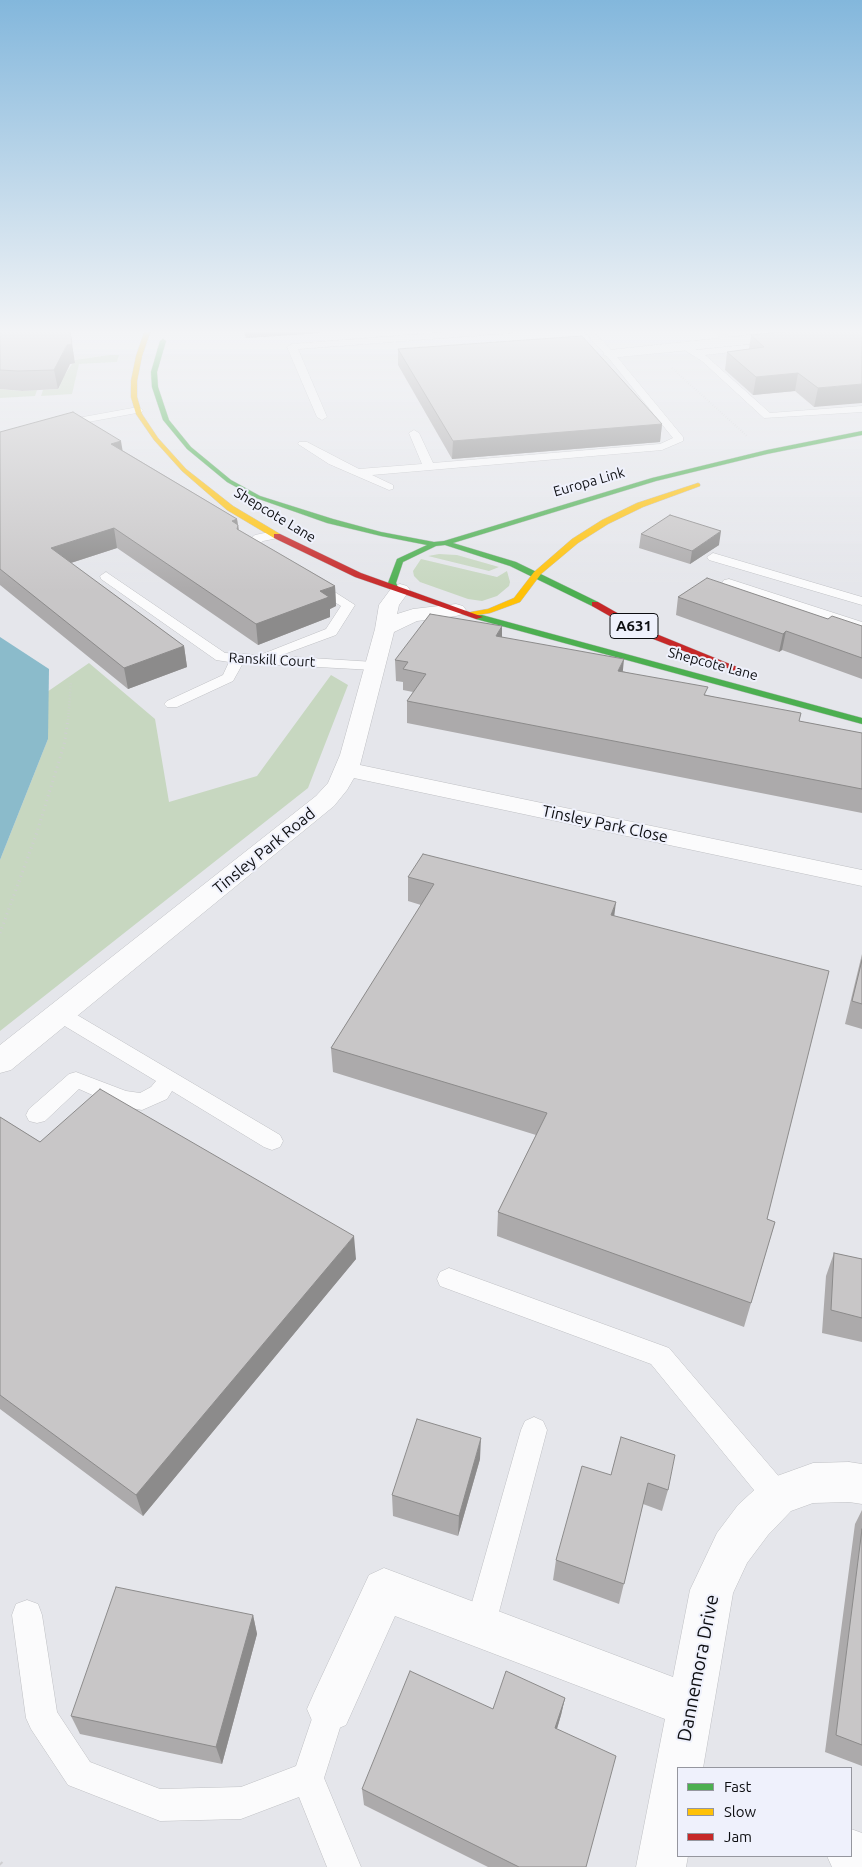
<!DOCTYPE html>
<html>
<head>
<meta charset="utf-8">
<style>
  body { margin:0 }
  #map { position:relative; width:862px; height:1867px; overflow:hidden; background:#e5e6eb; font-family:Ubuntu,sans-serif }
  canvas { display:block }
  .legend { position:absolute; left:677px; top:1767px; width:175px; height:90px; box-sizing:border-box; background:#eff1fc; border:1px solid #95969e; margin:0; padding:6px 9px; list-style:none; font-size:15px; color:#0d0e11 }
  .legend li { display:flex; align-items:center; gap:10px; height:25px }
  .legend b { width:25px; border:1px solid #95969e }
</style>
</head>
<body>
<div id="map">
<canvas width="862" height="1867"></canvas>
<ul class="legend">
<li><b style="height:6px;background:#4caf50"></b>Fast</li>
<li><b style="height:6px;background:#ffc107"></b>Slow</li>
<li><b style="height:6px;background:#c62828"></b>Jam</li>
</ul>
</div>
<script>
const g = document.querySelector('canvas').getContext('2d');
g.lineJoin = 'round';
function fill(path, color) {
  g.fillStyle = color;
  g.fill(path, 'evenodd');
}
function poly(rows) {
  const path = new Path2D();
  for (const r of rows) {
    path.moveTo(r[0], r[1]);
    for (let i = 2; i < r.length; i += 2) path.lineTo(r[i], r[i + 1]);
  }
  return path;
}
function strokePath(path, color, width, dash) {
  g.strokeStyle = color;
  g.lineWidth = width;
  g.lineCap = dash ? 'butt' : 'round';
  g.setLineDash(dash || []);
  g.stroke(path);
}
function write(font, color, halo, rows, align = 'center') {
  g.font = font + ' Ubuntu,sans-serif';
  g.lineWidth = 4;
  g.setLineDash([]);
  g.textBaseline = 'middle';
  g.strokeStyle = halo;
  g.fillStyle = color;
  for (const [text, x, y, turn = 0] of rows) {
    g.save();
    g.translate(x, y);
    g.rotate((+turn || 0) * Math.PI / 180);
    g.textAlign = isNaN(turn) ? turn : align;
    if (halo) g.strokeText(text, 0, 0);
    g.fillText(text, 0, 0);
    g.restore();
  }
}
const green = poly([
  [109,355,119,355,117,362,79,364,72,394,41,396,43,390,59,389,61,380,75,360],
  [0,389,20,391,37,390,35,396,0,398],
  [439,554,457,555,499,567,489,571,428,556],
  [421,559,497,577,507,571,510,582,509,586,497,596,482,601,468,599,420,582,414,576,413,571],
  [89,663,155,719,169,802,257,776,331,675,348,685,308,788,0,1031,0,860,48,739,47,692]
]);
const water = poly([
  [0,637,49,669,48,739,0,860]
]);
const pathFar3 = poly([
  [672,368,747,436]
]);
const pathFar2 = poly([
  [68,720,71,683]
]);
const pathFar1 = poly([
  [0,933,36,835,64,745,68,719]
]);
const path = poly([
  [0,1863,4,1867]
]);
const lane = poly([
  [471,330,516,330,512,333,298,349,327,417,322,420,317,417,287,347,292,344,471,330],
  [582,330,592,330,613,352,683,437,683,441,662,450,372,475,393,485,393,489,389,490,329,464,298,444,299,442,307,442,359,469,422,464,409,433,414,430,419,433,433,463,660,444,673,438,607,356,582,330],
  [713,330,723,330,733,341,725,343,713,330],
  [773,342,778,345,776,347,705,355,770,413,862,406,862,412,764,418,702,361,678,346,683,343,697,350,773,342],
  [138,407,143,410,142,412,61,427,56,424,61,421,138,407],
  [274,531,280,535,278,538,263,541,254,547,261,551,263,554,261,557,253,557,240,547,255,535,274,531],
  [713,553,862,597,862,605,709,560,707,557,713,553],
  [106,572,225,653,260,655,326,629,341,606,307,585,309,582,319,582,355,605,336,635,279,656,374,662,381,666,374,670,243,663,233,681,177,707,167,707,164,704,167,701,223,675,229,662,216,660,101,579,100,576,106,572],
  [729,579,862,622,862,631,724,586,722,583,724,580,729,579],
  [60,1007,67,1009,280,1135,283,1141,280,1147,272,1150,264,1147,172,1091,167,1099,142,1110,115,1105,79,1089,45,1121,37,1123,29,1121,26,1115,29,1109,69,1074,76,1072,126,1091,140,1093,151,1087,156,1081,53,1019,50,1014,53,1009,60,1007],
  [449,1268,669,1348,787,1486,791,1496,787,1506,777,1510,767,1506,651,1364,440,1286,437,1279,440,1272,449,1268],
  [534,1417,543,1421,547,1430,495,1627,491,1638,480,1642,469,1638,465,1627,521,1430,525,1421,534,1417],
  [27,1600,38,1604,42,1615,57,1712,90,1762,160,1789,241,1787,296,1766,319,1698,330,1693,341,1698,346,1709,324,1778,361,1867,327,1867,299,1797,241,1819,160,1821,68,1785,31,1729,26,1718,12,1615,16,1604,27,1600]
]);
const street = poly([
  [796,330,856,330,850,334,610,358,603,354,610,350,796,330],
  [400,584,407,586,410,590,399,605,397,614,413,609,456,604,463,606,466,610,463,614,456,616,417,621,394,632,360,765,862,870,862,886,354,778,347,790,334,806,11,1070,0,1073,0,1045,316,796,328,783,340,755,375,629,379,605,393,586,400,584],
  [849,1462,862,1464,862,1504,849,1502,813,1503,791,1511,768,1535,747,1563,733,1593,703,1768,678,1768,678,1856,688,1856,686,1867,636,1867,665,1719,395,1616,346,1725,330,1732,314,1725,307,1709,314,1693,369,1575,384,1568,673,1677,690,1590,717,1533,738,1505,763,1482,777,1476,813,1463,849,1462],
  [851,1829,862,1833,862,1867,832,1867,827,1856,851,1856,851,1829]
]);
const fast = poly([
  [163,339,166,341,157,372,158,387,169,420,191,447,231,480,260,496,333,519,381,532,434,542,444,541,652,478,767,450,862,431,862,435,767,454,656,481,453,543,516,562,598,602,598,606,592,606,510,566,445,545,436,546,403,562,396,583,398,587,394,589,391,589,388,583,397,559,427,545,381,536,327,523,256,498,227,482,187,449,163,420,152,387,151,372,160,341,163,339],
  [476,615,482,615,862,718,862,724,476,619,476,615]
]);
const slow = poly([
  [145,330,151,330,142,356,137,381,137,397,142,414,158,438,186,469,233,506,280,534,280,538,274,538,227,510,182,471,154,440,136,414,131,397,131,381,136,356,145,330],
  [698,483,700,484,700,486,643,507,608,524,578,543,541,574,520,602,490,613,471,616,467,614,471,612,488,609,514,598,534,572,572,539,602,520,637,503,698,483]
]);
const jam = poly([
  [274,534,280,534,361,573,483,617,476,619,355,577,274,538,274,534],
  [592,602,598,602,649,631,742,669,738,672,735,671,643,635,592,606,592,602]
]);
const wall = poly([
  [0,330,75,363,70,364,58,389,22,391,0,389],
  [243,330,320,330,320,333,246,338],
  [862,330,814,407,795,391,753,395,725,370,727,352,749,349,751,335],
  [398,349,662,424,660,442,452,459,398,365],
  [0,432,122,450,237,519,239,530,335,586,336,606,330,609,330,617,258,645,117,548,71,563,184,646,187,667,128,689,0,585],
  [641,534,719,545,690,564,639,548],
  [678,597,828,619,862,626,862,679,782,650,779,652,676,615],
  [502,637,799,721,862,733,862,813,407,723,407,701,413,692,403,690,403,682,396,681,395,660],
  [408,877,615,916,767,1219,775,1222,744,1327,497,1236,498,1212,536,1135,333,1072,331,1048,421,905,408,901],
  [862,954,862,1029,845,1024],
  [0,1117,40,1142,356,1259,143,1516,0,1409],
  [834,1253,862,1259,862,1342,822,1333,826,1276],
  [621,1437,668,1490,662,1511,643,1504,619,1604,553,1580,556,1560,611,1475],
  [480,1459,458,1536,393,1516,392,1495],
  [862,1510,862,1766,825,1752,855,1524],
  [253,1615,257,1634,222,1764,80,1734,71,1716],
  [565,1698,561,1715,557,1729,586,1867,488,1867,364,1805,362,1789,493,1709]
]);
const shadedWall = poly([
  [70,330,75,363,70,364,58,389,54,370,67,345],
  [245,330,320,330,320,333,246,338],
  [798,373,795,391,753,395,756,377],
  [862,384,862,403,814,407,818,388],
  [662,424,660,442,452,459,453,441],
  [121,441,124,459,111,444],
  [237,519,238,527,238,525,240,544,232,521],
  [114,528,117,548,55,568,51,548],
  [721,531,719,545,690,564,692,551],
  [335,586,336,606,330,609,330,617,258,645,256,624,320,591],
  [502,626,502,647,496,636],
  [786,631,782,650,779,652,783,634],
  [184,646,187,667,128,689,124,668],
  [624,659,622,680,618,671],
  [616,902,613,926,611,915],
  [354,1236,356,1259,143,1516,136,1495],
  [481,1438,480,1459,458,1536,459,1516],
  [253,1615,257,1634,222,1764,216,1747],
  [565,1698,561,1715,552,1745,555,1728]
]);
const building = poly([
  [0,330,70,330,72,344,67,345,54,370,18,371,0,370,0,330],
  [804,330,862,330,862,384,818,388,798,373,756,377,727,352,764,347,751,335,804,330],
  [582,336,662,424,453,441,398,349,582,336],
  [73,412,121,441,111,444,237,519,232,521,238,525,237,529,335,586,320,591,329,597,256,624,114,528,51,548,184,646,124,668,0,569,0,432,73,412],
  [670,515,721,531,692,551,641,534,670,515],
  [707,578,828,619,832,616,862,626,862,658,786,631,783,634,678,597,707,578],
  [430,614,502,626,496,636,624,659,618,671,708,687,704,695,801,713,799,721,862,733,862,789,407,701,426,674,403,669,408,662,395,660,430,614],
  [423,854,616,902,611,915,829,971,767,1219,775,1222,751,1303,498,1212,547,1113,331,1048,434,884,408,877,423,854],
  [862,960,862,1004,852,1001,862,960],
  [100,1089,354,1236,136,1495,0,1395,0,1117,40,1142,100,1089],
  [834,1253,862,1259,862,1318,831,1310,834,1253],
  [417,1419,481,1438,459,1516,392,1495,417,1419],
  [621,1437,675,1455,668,1490,648,1483,624,1584,556,1560,582,1466,611,1475,621,1437],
  [862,1529,862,1745,836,1735,862,1529],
  [116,1587,253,1615,216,1747,71,1716,116,1587],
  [410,1671,493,1709,506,1671,565,1698,555,1728,616,1756,586,1867,519,1867,362,1789,410,1671]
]);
const farStreetnames = [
  ["Europa Link",589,482,-16],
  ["Shepcote Lane",275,515,31],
  ["Ranskill Court",272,660,3],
  ["Shepcote Lane",713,664,15]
];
const shields = [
  [634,626,48]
];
const shieldNames = [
  ["A631",634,626]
];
const streetNames = [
  ["Tinsley Park Close",605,824,12],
  ["Tinsley Park Road",264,851,-39]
];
const nearStreetnames = [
  ["Dannemora Drive",698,1668,-79]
];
fill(green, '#c7d7c0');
fill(water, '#8bbbcb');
strokePath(lane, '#bfc0c4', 1);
strokePath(street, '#bfc0c4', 1);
strokePath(fast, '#bfc0c4', 1);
strokePath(slow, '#bfc0c4', 1);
strokePath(jam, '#bfc0c4', 1);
strokePath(pathFar3, '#cfcfd1', 2, [0.5, 2]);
strokePath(pathFar2, '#cfcfd1', 2.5, [0.5, 2.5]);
strokePath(pathFar1, '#cfcfd1', 3, [1, 4]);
strokePath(path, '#cfcfd1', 5, [2, 5.5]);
fill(lane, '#fbfbfc');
fill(street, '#fbfbfc');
fill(fast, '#4caf50');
fill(slow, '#ffc107');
fill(jam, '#c62828');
fill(wall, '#acaaab');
fill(shadedWall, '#8c8b8b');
fill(building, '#c8c6c7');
strokePath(building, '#8c8b8b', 1);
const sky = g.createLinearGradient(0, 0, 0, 592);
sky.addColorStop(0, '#83b7dc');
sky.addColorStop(0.56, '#f3f4f6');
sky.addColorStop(1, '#f3f4f600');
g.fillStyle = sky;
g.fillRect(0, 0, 862, 592);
write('14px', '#0d0e11', '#eff1fc', farStreetnames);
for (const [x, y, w] of shields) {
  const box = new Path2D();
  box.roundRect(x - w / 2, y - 12.5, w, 25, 4);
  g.fillStyle = '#eff1fc';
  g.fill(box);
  strokePath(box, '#0d0e11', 1);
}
write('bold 15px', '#0d0e11', null, shieldNames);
write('16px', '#0d0e11', '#eff1fc', streetNames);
write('19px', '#0d0e11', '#eff1fc', nearStreetnames);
</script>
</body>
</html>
